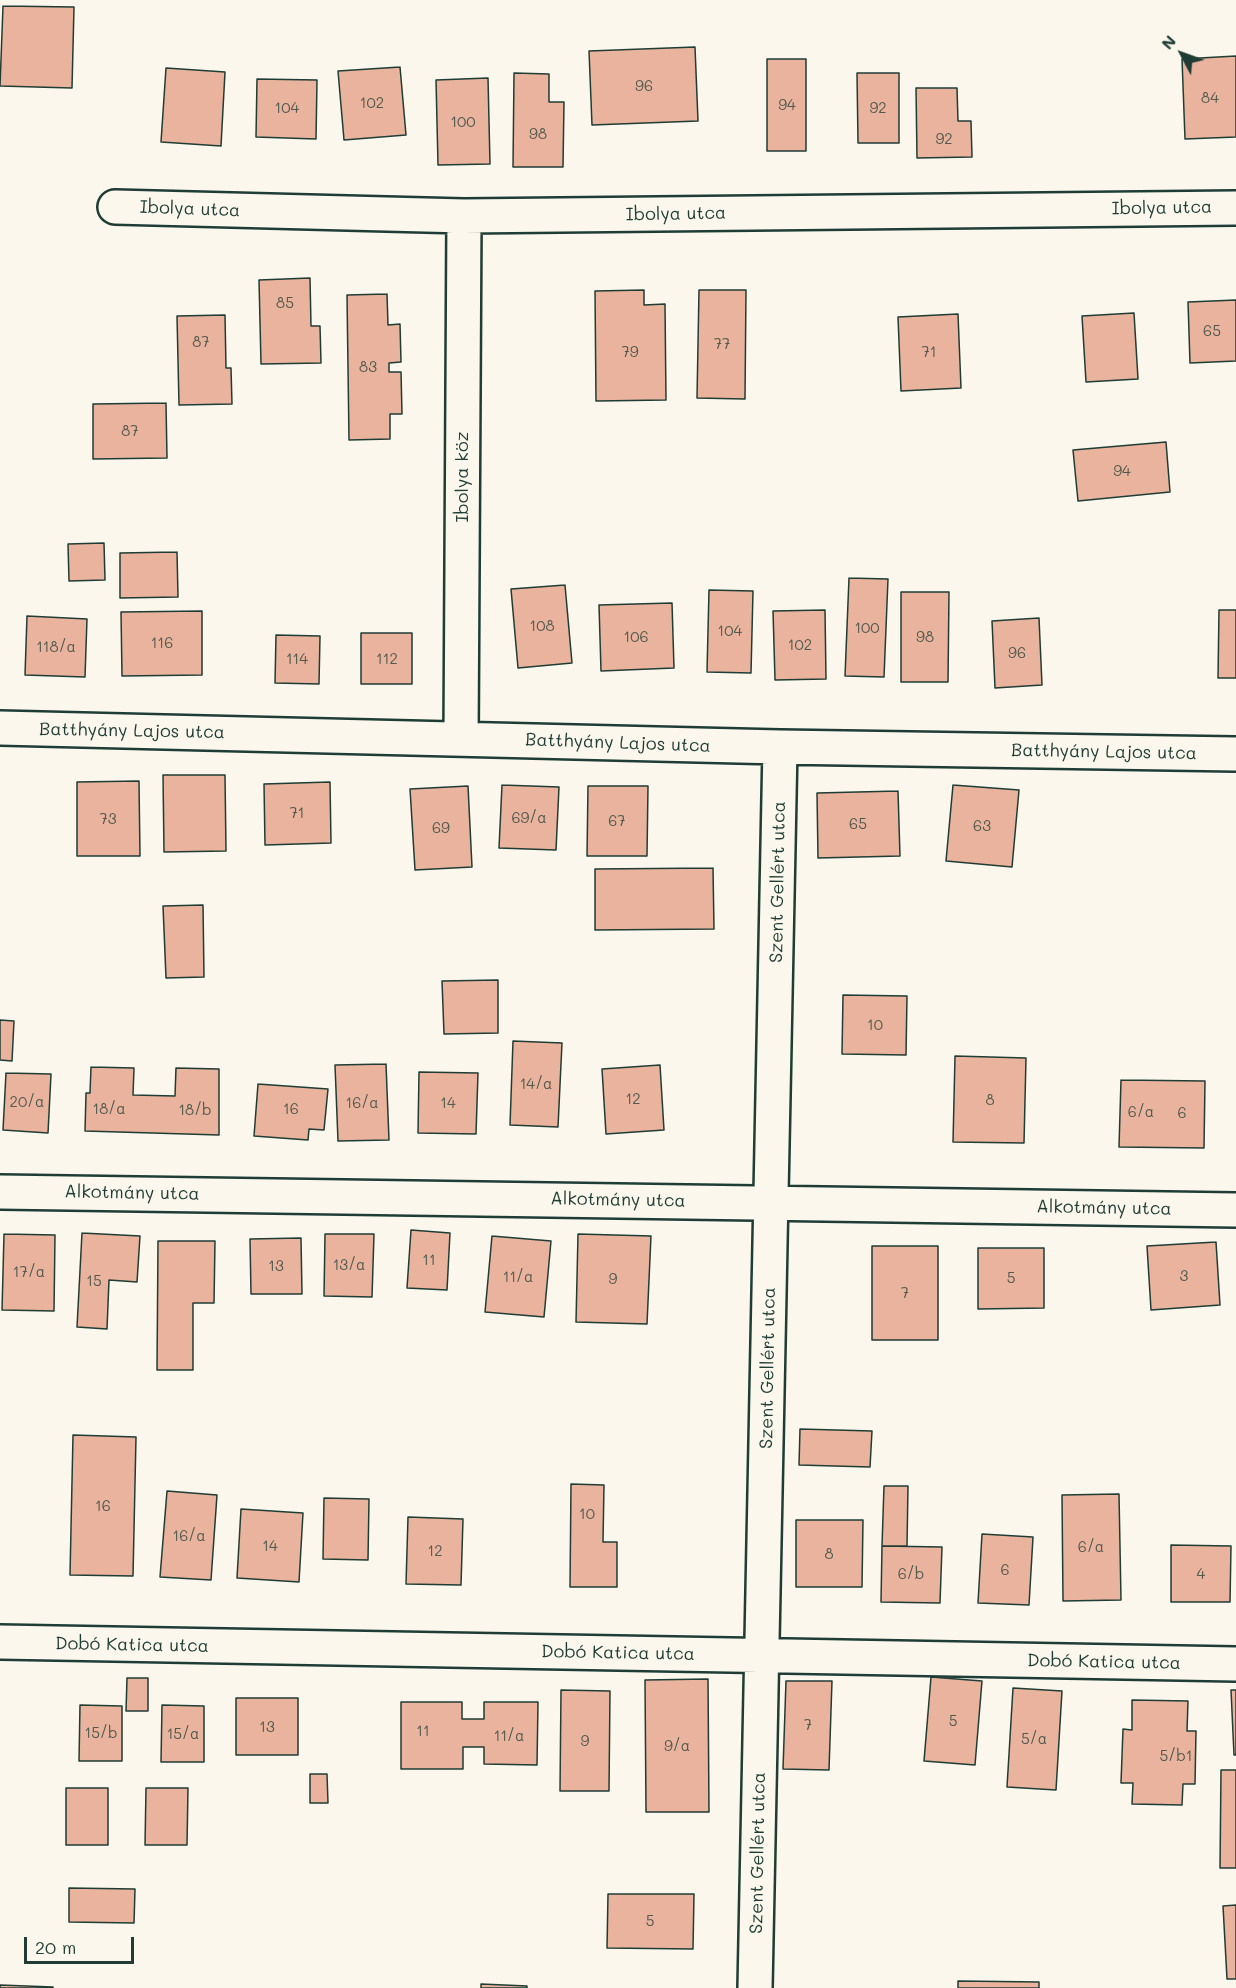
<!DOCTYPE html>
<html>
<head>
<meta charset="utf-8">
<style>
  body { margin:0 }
  #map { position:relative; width:1236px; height:1988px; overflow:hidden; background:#fbf7ec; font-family:Mali,sans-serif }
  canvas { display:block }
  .north { position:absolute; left:1152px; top:24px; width:60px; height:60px; -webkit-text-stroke:4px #fbf7ec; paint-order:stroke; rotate:311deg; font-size:16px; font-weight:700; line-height:24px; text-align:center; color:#1f3d34 }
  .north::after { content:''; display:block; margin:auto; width:21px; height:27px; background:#1f3d34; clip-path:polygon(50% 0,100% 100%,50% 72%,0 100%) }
  .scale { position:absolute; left:24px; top:1937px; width:110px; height:27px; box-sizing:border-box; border:3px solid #1f3d34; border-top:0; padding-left:8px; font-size:18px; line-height:21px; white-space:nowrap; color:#1f3d34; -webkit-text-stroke:4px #fbf7ec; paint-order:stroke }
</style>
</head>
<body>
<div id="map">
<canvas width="1236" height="1988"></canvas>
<div class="north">N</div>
<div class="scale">20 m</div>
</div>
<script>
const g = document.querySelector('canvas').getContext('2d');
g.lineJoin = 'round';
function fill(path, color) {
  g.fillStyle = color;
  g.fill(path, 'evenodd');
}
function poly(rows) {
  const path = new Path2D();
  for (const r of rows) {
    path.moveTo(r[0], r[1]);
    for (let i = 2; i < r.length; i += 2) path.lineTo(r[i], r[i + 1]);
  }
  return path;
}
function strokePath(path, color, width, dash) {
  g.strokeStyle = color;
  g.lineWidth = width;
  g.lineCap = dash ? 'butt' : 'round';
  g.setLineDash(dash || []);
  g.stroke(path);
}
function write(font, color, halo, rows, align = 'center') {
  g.font = font + ' Mali,sans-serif';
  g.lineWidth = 5;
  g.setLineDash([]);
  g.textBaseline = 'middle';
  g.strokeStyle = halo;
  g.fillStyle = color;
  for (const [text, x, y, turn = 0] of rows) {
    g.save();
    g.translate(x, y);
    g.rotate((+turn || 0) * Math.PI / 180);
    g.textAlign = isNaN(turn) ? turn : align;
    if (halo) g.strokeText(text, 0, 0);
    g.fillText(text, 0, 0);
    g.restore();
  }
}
const building = poly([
  [3,6,74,7,72,88,0,86,3,6],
  [695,47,698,121,592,125,589,51,695,47],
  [1236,56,1236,137,1185,139,1182,59,1236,56],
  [767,59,806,59,806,151,767,151,767,59],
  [400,67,406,135,344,140,338,71,400,67],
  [166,68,225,72,221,146,161,142,166,68],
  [514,73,549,74,549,102,564,102,563,167,513,167,514,73],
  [857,73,899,73,899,143,858,143,857,73],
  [488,78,490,164,438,165,436,80,488,78],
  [257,79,317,80,316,139,256,137,257,79],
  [916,88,957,88,958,121,971,121,972,157,917,158,916,88],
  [310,278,311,326,320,326,321,363,261,364,259,280,310,278],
  [644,290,644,305,665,304,666,400,596,401,595,291,644,290],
  [699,290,746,290,745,399,697,398,699,290],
  [387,294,388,325,400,324,401,362,389,363,389,372,401,372,402,414,390,414,390,439,349,440,347,295,387,294],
  [1236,300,1236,361,1190,363,1188,302,1236,300],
  [1134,313,1138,379,1086,382,1082,316,1134,313],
  [958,314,961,388,901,391,898,317,958,314],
  [225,315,226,368,231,368,232,404,179,405,177,316,225,315],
  [166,403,167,458,93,459,93,404,166,403],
  [1166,442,1170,492,1078,501,1073,450,1166,442],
  [104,543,105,580,69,581,68,544,104,543],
  [177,552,178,597,120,598,120,553,177,552],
  [849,578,888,579,884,677,845,676,849,578],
  [565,585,572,663,518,668,511,589,565,585],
  [709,590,753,591,751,673,707,672,709,590],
  [901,592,949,592,948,682,901,682,901,592],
  [672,603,674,668,601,671,599,605,672,603],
  [825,610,826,679,775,680,773,611,825,610],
  [1219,610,1236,610,1236,678,1218,678,1219,610],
  [202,611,202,675,122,676,121,612,202,611],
  [27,616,87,619,85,677,25,675,27,616],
  [1039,618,1042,685,995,688,992,621,1039,618],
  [361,633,412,633,412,684,361,684,361,633],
  [276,635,320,636,319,684,275,683,276,635],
  [163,775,225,775,226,851,164,852,163,775],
  [139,781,140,856,77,856,77,782,139,781],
  [330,782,331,843,265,845,264,784,330,782],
  [502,785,559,787,556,850,499,848,502,785],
  [953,785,1019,790,1012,867,946,861,953,785],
  [468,786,472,867,415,870,410,789,468,786],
  [588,786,648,786,647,856,587,856,588,786],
  [898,791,900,856,818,858,817,793,898,791],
  [713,868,714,929,595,930,595,869,713,868],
  [203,905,204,977,166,978,163,906,203,905],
  [498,980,498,1033,444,1034,442,981,498,980],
  [843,995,907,996,906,1055,842,1054,843,995],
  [0,1020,14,1021,12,1061,0,1060,0,1020],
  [513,1041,562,1043,558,1127,510,1125,513,1041],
  [955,1056,1026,1058,1024,1143,953,1142,955,1056],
  [386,1064,389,1140,338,1141,335,1065,386,1064],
  [660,1065,664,1130,606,1134,602,1069,660,1065],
  [91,1067,134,1068,133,1095,175,1096,176,1068,219,1069,219,1135,85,1131,86,1093,90,1093,91,1067],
  [419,1072,478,1073,476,1134,418,1133,419,1072],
  [6,1073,51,1074,48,1133,3,1130,6,1073],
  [1121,1080,1205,1081,1204,1148,1119,1147,1121,1080],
  [258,1084,328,1089,324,1130,309,1129,308,1140,254,1136,258,1084],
  [411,1230,450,1233,447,1290,407,1288,411,1230],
  [82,1233,140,1236,137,1282,109,1280,107,1329,77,1327,82,1233],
  [4,1234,55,1235,54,1311,2,1310,4,1234],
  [325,1234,374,1234,372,1297,324,1296,325,1234],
  [578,1234,651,1236,647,1324,576,1322,578,1234],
  [492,1236,551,1241,544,1317,485,1312,492,1236],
  [301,1238,302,1294,251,1294,250,1239,301,1238],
  [158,1241,215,1241,214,1303,193,1303,193,1370,157,1370,158,1241],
  [1216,1242,1220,1305,1151,1310,1147,1246,1216,1242],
  [872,1246,938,1246,938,1340,872,1340,872,1246],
  [978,1248,1044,1248,1044,1308,978,1309,978,1248],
  [800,1429,872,1431,870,1467,799,1465,800,1429],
  [73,1435,136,1437,133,1576,70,1575,73,1435],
  [571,1484,604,1485,603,1542,617,1542,617,1587,570,1587,571,1484],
  [884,1486,908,1486,907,1546,882,1546,884,1486],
  [167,1491,217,1495,211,1580,160,1577,167,1491],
  [1119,1494,1121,1600,1063,1601,1062,1495,1119,1494],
  [324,1498,369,1499,368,1560,323,1559,324,1498],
  [241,1509,303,1513,299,1582,237,1578,241,1509],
  [408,1517,463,1519,461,1585,406,1584,408,1517],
  [796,1520,863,1520,862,1587,796,1587,796,1520],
  [982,1534,1033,1537,1029,1605,978,1603,982,1534],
  [1171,1545,1231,1546,1230,1602,1171,1602,1171,1545],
  [882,1546,942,1547,940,1603,881,1602,882,1546],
  [931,1677,982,1681,975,1765,924,1761,931,1677],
  [127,1678,148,1678,148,1711,126,1711,127,1678],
  [708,1679,709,1812,646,1812,645,1680,708,1679],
  [786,1681,832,1681,829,1770,783,1769,786,1681],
  [1013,1688,1062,1691,1056,1790,1007,1787,1013,1688],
  [561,1690,610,1691,609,1791,560,1791,561,1690],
  [1231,1690,1236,1690,1236,1755,1234,1755,1231,1690],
  [236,1698,298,1698,298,1755,236,1755,236,1698],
  [1132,1700,1188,1701,1187,1731,1196,1731,1195,1784,1183,1784,1182,1805,1132,1804,1133,1783,1121,1783,1123,1729,1132,1730,1132,1700],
  [401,1702,462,1702,462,1719,484,1719,484,1702,538,1702,537,1765,484,1764,484,1747,463,1747,463,1769,401,1769,401,1702],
  [80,1705,122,1706,122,1761,79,1761,80,1705],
  [162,1705,204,1706,204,1762,161,1762,162,1705],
  [1221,1770,1236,1770,1236,1868,1220,1868,1221,1770],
  [310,1774,327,1774,328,1803,310,1803,310,1774],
  [66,1788,108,1788,108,1845,66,1845,66,1788],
  [146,1788,188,1788,187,1845,145,1845,146,1788],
  [69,1888,135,1889,134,1923,69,1922,69,1888],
  [608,1894,694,1894,693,1949,607,1948,608,1894],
  [1236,1905,1236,1979,1227,1979,1223,1906,1236,1905],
  [958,1981,1039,1982,1039,1988,958,1988,958,1981],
  [481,1984,527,1986,527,1988,481,1988,481,1984],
  [0,1985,53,1987,53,1988,0,1988,0,1985]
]);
const minor = poly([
  [115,207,464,216,1236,208],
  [0,728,780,747,1236,754],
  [461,739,464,216],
  [0,1192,1236,1210],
  [0,1642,1236,1664],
  [755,1988,780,747]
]);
const numberNames = [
  ["96",644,86],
  ["84",1210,98],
  ["102",372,103],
  ["94",787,105],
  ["104",287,108],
  ["92",878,108],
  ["100",463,122],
  ["98",538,134],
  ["92",944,139],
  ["85",285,303],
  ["65",1212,331],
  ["87",201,342],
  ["77",722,344],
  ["79",630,352],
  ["71",929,352],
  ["83",368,367],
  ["87",130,431],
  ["94",1122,471],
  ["108",542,626],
  ["100",867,628],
  ["104",730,631],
  ["106",636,637],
  ["98",925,637],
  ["116",162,643],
  ["102",800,645],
  ["118/a",56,647],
  ["96",1017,653],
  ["114",297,659],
  ["112",387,659],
  ["71",297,813],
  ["69/a",529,818],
  ["73",108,819],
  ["67",617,821],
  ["65",858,824],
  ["63",982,826],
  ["69",441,828],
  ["10",875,1025],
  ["14/a",536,1084],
  ["12",633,1099],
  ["8",990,1100],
  ["20/a",27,1102],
  ["16/a",362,1103],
  ["14",448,1103],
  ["18/a",109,1109],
  ["16",291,1109],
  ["18/b",195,1110],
  ["6/a",1141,1112],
  ["6",1182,1113],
  ["11",429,1260],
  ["13/a",349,1265],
  ["13",276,1266],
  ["17/a",29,1272],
  ["3",1184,1276],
  ["11/a",518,1277],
  ["5",1011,1278],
  ["9",613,1279],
  ["15",94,1281],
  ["7",905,1293],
  ["16",103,1506],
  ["10",587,1514],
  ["16/a",189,1536],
  ["14",270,1546],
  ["6/a",1091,1547],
  ["12",435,1551],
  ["8",829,1554],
  ["6",1005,1570],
  ["6/b",911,1574],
  ["4",1201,1574],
  ["5",953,1721],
  ["7",808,1725],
  ["13",267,1727],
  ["11",423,1731],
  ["15/b",101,1733],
  ["15/a",183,1734],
  ["11/a",509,1736],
  ["5/a",1034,1739],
  ["9",585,1741],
  ["9/a",677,1746],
  ["5/b1",1176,1756],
  ["5",650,1921]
];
const streetNames = [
  ["Ibolya utca",1162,208,-1],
  ["Ibolya utca",190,209,2],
  ["Ibolya utca",676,214,-1],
  ["Ibolya köz",462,477,-90],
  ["Batthyány Lajos utca",132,731,1],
  ["Batthyány Lajos utca",618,743,2],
  ["Batthyány Lajos utca",1104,752,1],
  ["Szent Gellért utca",778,882,-89],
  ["Alkotmány utca",132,1193,1],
  ["Alkotmány utca",618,1200,1],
  ["Alkotmány utca",1104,1208,1],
  ["Szent Gellért utca",768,1368,-89],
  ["Dobó Katica utca",132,1645,1],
  ["Dobó Katica utca",618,1653,1],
  ["Dobó Katica utca",1104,1662,1],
  ["Szent Gellért utca",758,1853,-89]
];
fill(building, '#e9b39d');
strokePath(building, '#1f3d34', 1.5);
strokePath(minor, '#1f3d34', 38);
strokePath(minor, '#fbf7ec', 33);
write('15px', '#525a4e', null, numberNames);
write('18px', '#1f3d34', '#fbf7ec', streetNames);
</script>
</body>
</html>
